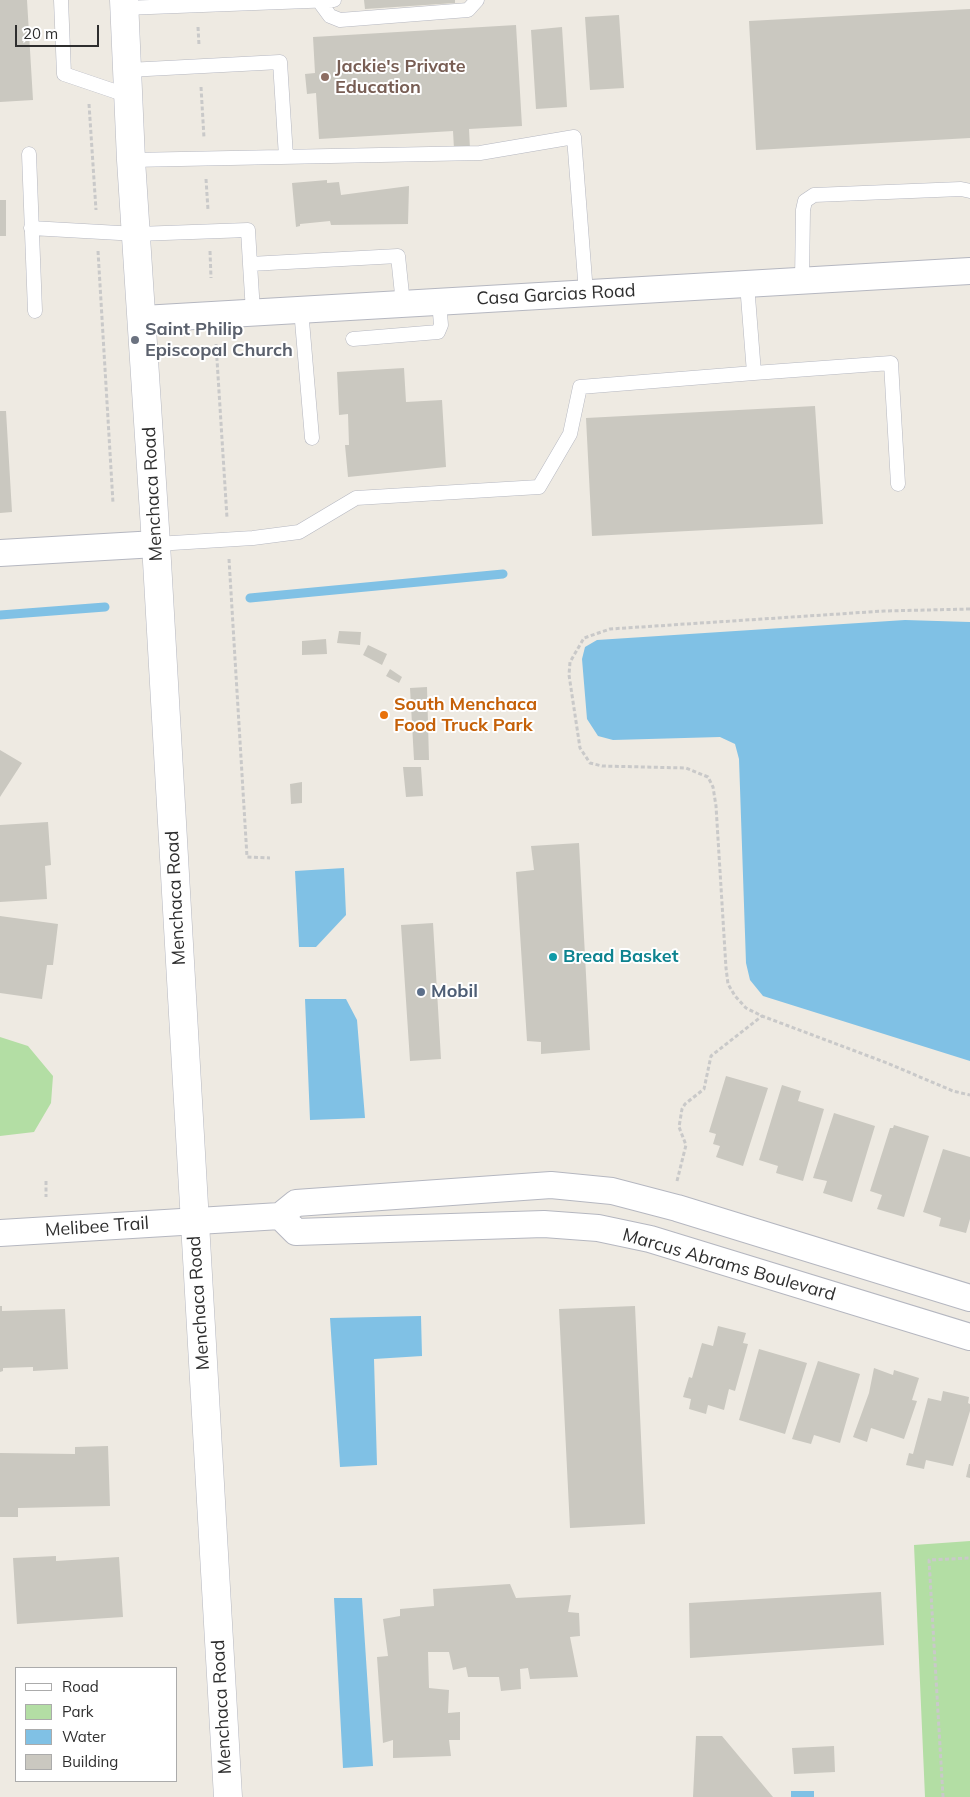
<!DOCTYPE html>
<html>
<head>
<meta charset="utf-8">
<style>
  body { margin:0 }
  #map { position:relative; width:970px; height:1797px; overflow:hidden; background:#eeeae2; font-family:Mulish,sans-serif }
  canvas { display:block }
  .legend { position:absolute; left:15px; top:1667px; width:162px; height:115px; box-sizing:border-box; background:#fff; border:1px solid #ababab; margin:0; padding:6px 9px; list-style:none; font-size:15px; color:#2e2e2e }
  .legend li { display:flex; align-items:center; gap:10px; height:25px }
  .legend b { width:25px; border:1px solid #ababab }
  .scale { position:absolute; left:15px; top:25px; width:84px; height:22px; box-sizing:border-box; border:2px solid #2e2e2e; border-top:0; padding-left:6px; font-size:15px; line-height:18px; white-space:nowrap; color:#2e2e2e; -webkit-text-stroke:4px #fff; paint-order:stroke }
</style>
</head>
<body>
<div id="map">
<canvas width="970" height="1797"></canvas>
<ul class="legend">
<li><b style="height:6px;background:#fff"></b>Road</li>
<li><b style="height:14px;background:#b3dea4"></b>Park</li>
<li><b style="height:14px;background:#80c1e5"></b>Water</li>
<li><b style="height:14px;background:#cac8c0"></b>Building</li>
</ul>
<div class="scale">20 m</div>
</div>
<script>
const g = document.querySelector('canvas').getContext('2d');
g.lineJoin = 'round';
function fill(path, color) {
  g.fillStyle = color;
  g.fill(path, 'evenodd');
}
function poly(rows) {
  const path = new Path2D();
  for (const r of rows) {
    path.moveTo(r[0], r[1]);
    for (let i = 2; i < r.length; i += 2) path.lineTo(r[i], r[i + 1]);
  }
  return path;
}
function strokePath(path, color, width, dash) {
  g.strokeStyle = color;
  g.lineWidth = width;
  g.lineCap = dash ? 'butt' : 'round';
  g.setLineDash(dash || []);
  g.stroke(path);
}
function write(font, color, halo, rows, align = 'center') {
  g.font = font + ' Mulish,sans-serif';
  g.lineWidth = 4;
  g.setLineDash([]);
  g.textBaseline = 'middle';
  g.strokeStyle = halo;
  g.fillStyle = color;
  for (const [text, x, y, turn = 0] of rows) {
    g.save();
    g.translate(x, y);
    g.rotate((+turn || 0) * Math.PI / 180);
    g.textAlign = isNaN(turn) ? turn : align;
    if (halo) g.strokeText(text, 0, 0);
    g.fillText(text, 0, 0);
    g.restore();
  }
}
const green = poly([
  [0,1037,28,1046,53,1076,51,1103,34,1132,0,1136],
  [970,1541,970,1797,925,1797,914,1545]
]);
const water = poly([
  [905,620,970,622,970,1061,763,996,750,980,746,963,739,759,735,744,720,737,613,740,598,736,587,719,582,659,585,647,597,640],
  [344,868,346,915,316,947,299,947,295,871],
  [305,999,346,999,357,1020,365,1118,310,1120],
  [421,1316,422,1356,374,1359,377,1465,340,1467,330,1318],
  [334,1598,362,1598,373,1766,343,1768],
  [791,1791,814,1791,814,1797,791,1797]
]);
const stream = poly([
  [250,598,503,574],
  [0,615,105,607]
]);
const building = poly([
  [0,0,27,0,33,100,0,102],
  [364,0,455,0,455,3,365,9],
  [970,9,970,138,756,150,749,21],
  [619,15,624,88,590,90,585,17],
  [516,25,522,126,469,129,470,149,454,149,453,131,319,139,316,93,307,94,305,74,315,73,313,37],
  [562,27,567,107,536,109,531,30],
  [327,180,327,183,339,182,341,195,409,186,408,224,331,225,330,221,300,224,300,226,296,227,292,183],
  [0,200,6,200,6,236,0,236],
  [404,368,406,402,442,400,446,467,348,477,345,445,349,445,348,414,339,415,337,372],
  [815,406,823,524,592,536,586,418],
  [0,411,6,411,12,512,0,513],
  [339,631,361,632,360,645,337,643],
  [326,639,327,654,302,655,302,641],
  [368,645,387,654,382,665,363,655],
  [390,669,402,677,399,683,386,676],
  [427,687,429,760,414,760,410,688],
  [0,750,22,763,0,797],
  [403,767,421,767,423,796,406,797],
  [302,782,302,803,291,804,290,784],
  [48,822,51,865,45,866,47,899,0,902,0,825],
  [579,843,590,1050,541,1054,541,1042,527,1041,516,872,534,870,531,846],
  [0,916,58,924,53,965,47,965,42,999,0,993],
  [433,923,441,1059,410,1061,401,925],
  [726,1076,768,1088,743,1166,716,1157,720,1146,713,1144,716,1134,709,1132],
  [782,1085,801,1091,798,1101,824,1109,803,1181,776,1173,778,1166,759,1160],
  [834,1113,875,1126,852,1202,823,1193,827,1181,813,1178],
  [894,1125,929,1136,904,1217,877,1209,882,1195,870,1191,890,1128,893,1128],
  [943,1149,970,1157,970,1219,966,1233,939,1226,941,1218,923,1212],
  [0,1306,2,1306,2,1311,65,1309,68,1369,33,1371,33,1367,3,1368,3,1371,0,1372],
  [635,1306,645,1524,570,1528,559,1309],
  [718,1326,746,1333,743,1343,748,1344,735,1391,729,1389,724,1410,708,1405,706,1414,689,1409,691,1399,683,1397,689,1377,692,1378,702,1343,713,1346],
  [759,1349,807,1363,785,1434,739,1420],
  [818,1361,860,1374,840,1443,814,1435,811,1444,792,1439],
  [874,1368,893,1375,894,1370,919,1378,912,1400,917,1401,904,1439,871,1428,867,1442,853,1437,869,1393],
  [943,1391,969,1397,968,1403,970,1404,970,1411,953,1466,926,1460,924,1469,906,1465,909,1453,913,1454,928,1398,941,1401],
  [108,1446,110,1506,18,1508,18,1517,0,1517,0,1453,75,1454,75,1447],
  [969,1464,970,1464,970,1478,966,1477],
  [56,1556,56,1561,119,1557,123,1617,17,1624,13,1558],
  [510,1584,516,1598,571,1595,568,1612,579,1613,580,1636,570,1637,578,1677,530,1679,528,1668,520,1669,521,1689,501,1691,499,1677,468,1677,466,1667,453,1670,449,1652,428,1652,429,1688,449,1690,448,1713,460,1712,460,1740,449,1740,451,1756,393,1758,393,1740,383,1743,377,1657,388,1656,383,1619,400,1616,400,1609,434,1606,433,1589],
  [881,1592,884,1645,690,1658,689,1603],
  [696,1736,722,1736,773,1797,693,1797],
  [834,1746,835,1772,794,1774,792,1748]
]);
const path = poly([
  [198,27,199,45],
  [201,87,204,138],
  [89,104,96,210],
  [206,179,208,210],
  [98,251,113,503],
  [210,251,211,278],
  [216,344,227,518],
  [229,559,247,857,270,858],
  [970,609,884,611,610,629,584,638,570,662,569,675,580,748,590,763,602,766,686,768,708,777,713,787,716,806,726,968,728,984,735,996,746,1008,762,1016,887,1063,953,1091,970,1095],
  [46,1181,46,1197],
  [677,1181,686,1145,679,1127,682,1109,685,1104,704,1089,711,1056,762,1016],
  [943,1797,929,1560,970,1558]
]);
const service = poly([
  [61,0,64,74,129,96],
  [319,1,330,16,340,20,468,10,477,0],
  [124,8,334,0],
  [128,70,280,62,286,157],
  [29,154,35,311],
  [131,160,480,153,574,137,586,293],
  [31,228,137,234,248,230,250,264,398,256,403,304],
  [250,264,253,312],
  [802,281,803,210,805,201,814,195,961,189,970,191],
  [301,309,312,438],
  [353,339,438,332,441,325,439,301],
  [754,373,891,363,898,484],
  [156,544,253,538,299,532,356,498,539,487,570,434,580,387,754,373,747,284]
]);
const minor = poly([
  [143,319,970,271],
  [0,553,156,544],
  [280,1216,296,1232,544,1224,598,1228,650,1239,970,1337],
  [0,1233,280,1216,296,1203,551,1185,612,1191,677,1208,970,1298]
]);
const secondary = poly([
  [124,0,131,160,156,544,228,1797]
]);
const markers = [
  [325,77,5,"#8d6e63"],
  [135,340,5,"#6b7280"],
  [384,715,5,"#e8710a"],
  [553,957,5,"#0f9aa8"],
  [421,992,5,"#5c6f8a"]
];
const educationNames = [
  ["Jackie's Private",335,67],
  ["Education",335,88]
];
const streetNames = [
  ["Casa Garcias Road",556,295,-3],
  ["Menchaca Road",153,494,-93],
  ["Menchaca Road",176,898,-93],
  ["Melibee Trail",97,1227,-4],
  ["Marcus Abrams Boulevard",729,1265,16],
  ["Menchaca Road",199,1303,-94],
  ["Menchaca Road",222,1707,-93]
];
const worshipNames = [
  ["Saint Philip",145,330],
  ["Episcopal Church",145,351]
];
const foodNames = [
  ["South Menchaca",394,705],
  ["Food Truck Park",394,726]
];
const cultureNames = [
  ["Bread Basket",563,957]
];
const serviceNames = [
  ["Mobil",431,992]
];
fill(green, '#b3dea4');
fill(water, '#80c1e5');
strokePath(stream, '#80c1e5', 9);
fill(building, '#cac8c0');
strokePath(service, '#b5b7c0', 15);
strokePath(minor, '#b5b7c0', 28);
strokePath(secondary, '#b5b7c0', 29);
strokePath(path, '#c9c9c9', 3, [4, 2.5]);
strokePath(service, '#fff', 14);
strokePath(minor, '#fff', 26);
strokePath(secondary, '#fff', 28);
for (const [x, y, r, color] of markers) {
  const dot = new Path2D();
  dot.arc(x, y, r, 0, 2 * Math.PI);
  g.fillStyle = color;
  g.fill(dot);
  strokePath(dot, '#fff', 2);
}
write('bold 18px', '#785e54', '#fff', educationNames, 'left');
write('18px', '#2e2e2e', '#fff', streetNames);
write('bold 18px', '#5b616d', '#fff', worshipNames, 'left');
write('bold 18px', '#c56008', '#fff', foodNames, 'left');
write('bold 18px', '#0d838f', '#fff', cultureNames, 'left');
write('bold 18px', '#4e5e75', '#fff', serviceNames, 'left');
</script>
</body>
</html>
